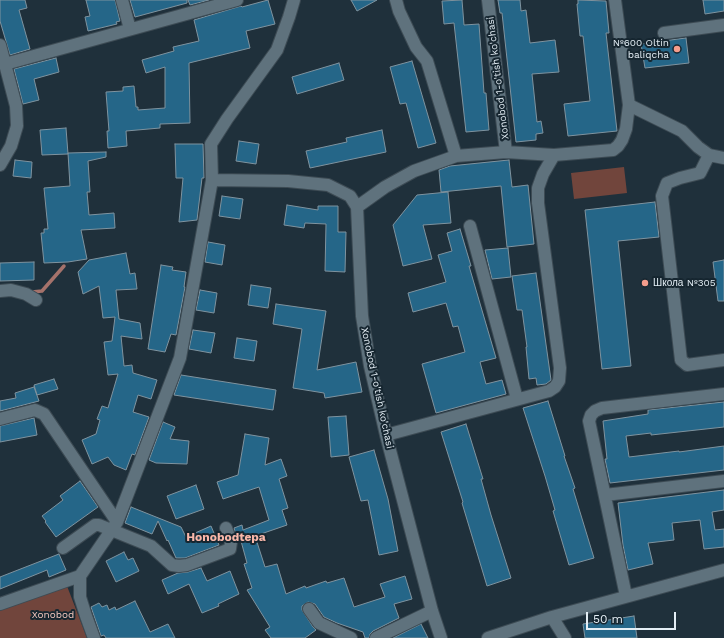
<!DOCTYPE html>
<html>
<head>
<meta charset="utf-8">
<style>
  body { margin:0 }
  #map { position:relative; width:724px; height:638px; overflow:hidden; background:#1f303b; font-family:"Work Sans",sans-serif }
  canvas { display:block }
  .scale { position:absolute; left:586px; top:612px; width:90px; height:18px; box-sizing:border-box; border:2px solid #e4eef5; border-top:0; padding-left:5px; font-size:12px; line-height:14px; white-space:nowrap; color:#e4eef5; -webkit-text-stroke:3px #162630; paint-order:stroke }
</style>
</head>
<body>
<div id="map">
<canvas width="724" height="638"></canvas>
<div class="scale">50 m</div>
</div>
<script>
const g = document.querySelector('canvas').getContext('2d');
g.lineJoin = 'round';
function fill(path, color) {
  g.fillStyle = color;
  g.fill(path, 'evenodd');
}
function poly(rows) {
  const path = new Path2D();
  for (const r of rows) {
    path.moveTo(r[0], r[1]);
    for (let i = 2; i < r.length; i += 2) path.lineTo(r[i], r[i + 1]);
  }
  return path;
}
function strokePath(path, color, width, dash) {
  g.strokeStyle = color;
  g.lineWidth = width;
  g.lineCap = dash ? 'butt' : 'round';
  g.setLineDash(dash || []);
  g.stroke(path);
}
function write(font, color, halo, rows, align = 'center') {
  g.font = font + ' "Work Sans",sans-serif';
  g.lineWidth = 4;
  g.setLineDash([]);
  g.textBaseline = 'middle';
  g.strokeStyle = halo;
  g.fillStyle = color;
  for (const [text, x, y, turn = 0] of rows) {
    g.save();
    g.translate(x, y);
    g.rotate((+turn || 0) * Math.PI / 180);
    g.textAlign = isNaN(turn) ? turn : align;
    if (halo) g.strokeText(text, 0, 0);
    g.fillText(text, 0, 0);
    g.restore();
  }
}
const green = poly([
  [624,167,627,193,574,199,571,173],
  [67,586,87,638,0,638,0,609]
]);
const stream = poly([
  [32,292,42,291,64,266]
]);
const building = poly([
  [0,0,25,0,27,8,19,10,30,49,10,55,0,21,0,0],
  [86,0,115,0,120,21,116,22,117,24,88,31,85,17,90,16,86,0],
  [130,0,187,0,187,3,135,17,130,0],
  [188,0,209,0,190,5,188,0],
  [268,0,275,24,246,31,250,48,189,63,190,123,160,124,160,128,126,131,127,146,108,148,107,131,109,131,106,92,123,91,123,87,134,86,136,107,138,107,138,110,165,108,165,67,146,73,142,60,174,51,173,47,199,41,194,20,241,6,242,7,268,0],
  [351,0,377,0,357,11,351,0],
  [462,0,464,25,479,24,484,93,486,93,489,130,466,132,454,23,444,24,442,1,462,0],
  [498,0,520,0,521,11,526,10,530,43,555,40,559,72,532,74,537,122,541,121,543,133,536,134,536,140,516,142,502,13,500,13,498,0],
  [578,0,606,1,609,33,606,33,617,131,568,136,564,104,590,101,583,36,580,36,577,4,578,4,578,0],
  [703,0,724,0,724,11,705,14,703,0],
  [686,38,689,63,645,68,641,44,686,38],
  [56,58,59,72,34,79,39,100,23,104,14,69,56,58],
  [412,61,436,143,418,148,406,103,400,104,390,67,412,61],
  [339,63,344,80,297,94,292,77,339,63],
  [66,128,68,154,42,155,40,130,66,128],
  [382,130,386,152,310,168,306,151,347,142,346,138,382,130],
  [239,141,259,144,256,164,236,161,239,141],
  [175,144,203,144,204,178,202,178,197,220,179,222,183,178,176,178,175,144],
  [106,152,106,157,88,161,90,192,87,192,89,215,114,213,115,228,81,230,87,259,68,262,44,263,41,233,44,233,44,229,48,229,44,188,70,186,68,153,106,152],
  [15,160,32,162,31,178,13,176,15,160],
  [509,160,512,187,528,185,534,244,507,247,501,186,441,192,439,170,450,166,509,160],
  [448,192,451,223,423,225,432,259,403,266,393,225,417,195,448,192],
  [222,196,243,199,240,219,219,216,222,196],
  [655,202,659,237,618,241,631,366,602,369,585,210,655,202],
  [287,205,318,210,318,206,338,206,338,232,346,232,345,272,325,271,326,224,305,223,304,228,284,225,287,205],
  [460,229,471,266,469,266,496,358,480,362,486,384,502,380,506,394,436,413,422,364,465,352,458,326,453,327,446,303,413,312,408,293,446,282,438,255,452,251,447,233,460,229],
  [208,242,225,245,222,265,205,262,208,242],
  [508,248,511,277,492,279,485,250,508,248],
  [126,253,130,274,135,273,137,289,116,290,119,319,140,323,142,339,121,336,124,366,132,365,133,373,157,380,151,399,138,395,133,412,149,417,135,455,132,454,126,470,114,465,108,457,92,464,82,440,96,434,100,420,97,419,102,406,108,408,118,374,108,375,104,342,112,341,115,317,103,318,99,286,83,294,78,272,89,260,126,253],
  [724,260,724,301,718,301,713,262,724,260],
  [34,262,34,280,0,281,0,263,34,262],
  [161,265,173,267,172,270,186,272,184,287,185,287,176,335,171,334,165,352,148,349,161,265],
  [536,273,551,380,546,384,537,385,536,378,529,379,526,347,527,347,522,310,517,310,512,276,536,273],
  [251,285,271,288,268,308,248,305,251,285],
  [200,290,217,293,214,313,196,310,200,290],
  [276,304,326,311,317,370,356,362,362,392,325,398,324,393,293,388,302,329,273,324,276,304],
  [193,330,215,333,211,353,189,349,193,330],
  [237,338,257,341,254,361,234,358,237,338],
  [181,375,276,390,273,410,174,395,181,375],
  [54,379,58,389,37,395,34,385,54,379],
  [34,387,39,401,0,411,0,401,16,398,15,393,34,387],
  [548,401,565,456,564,456,575,488,573,489,594,558,569,565,553,511,555,510,545,476,523,408,548,401],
  [724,402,724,427,651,435,651,433,626,436,629,457,679,451,679,452,724,446,724,470,610,483,605,459,607,459,603,421,648,414,648,410,724,402],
  [346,416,349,455,331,457,328,417,346,416],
  [34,418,37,435,0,442,0,426,34,418],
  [163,422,175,427,170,439,189,441,187,464,156,463,149,460,163,422],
  [466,424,483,479,481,479,491,515,511,578,487,586,462,503,463,502,441,432,466,424],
  [245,434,269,438,265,465,281,459,287,476,279,479,288,508,282,510,287,525,255,536,265,567,277,564,286,594,305,586,306,588,326,581,327,583,344,578,354,607,385,597,380,584,405,576,412,599,394,604,399,618,373,631,370,634,369,638,365,638,363,632,337,623,324,617,315,604,308,602,302,606,302,610,313,627,316,630,305,638,271,638,265,630,270,627,247,590,252,588,244,564,247,563,241,541,238,542,234,528,242,525,243,530,269,520,259,487,223,499,217,482,238,475,245,434],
  [374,450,388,499,398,551,379,555,368,500,361,501,349,457,374,450],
  [80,481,98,507,56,537,45,522,46,521,42,516,63,500,60,496,80,481],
  [196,485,204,509,176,519,167,496,196,485],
  [724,490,724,510,712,512,715,530,724,529,724,547,704,549,700,520,672,523,674,540,648,543,653,564,628,570,623,545,618,503,724,490],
  [131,507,181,527,186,537,211,526,219,545,185,558,176,558,168,540,167,541,158,521,152,534,125,523,131,507],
  [124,552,128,560,133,558,139,571,116,582,106,561,124,552],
  [59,554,66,570,49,577,47,570,0,589,0,577,59,554],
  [201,568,207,581,230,571,239,594,218,604,219,606,202,613,189,584,168,594,162,580,178,573,188,572,201,568],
  [135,601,150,632,168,624,175,638,106,638,104,635,101,636,91,607,99,603,102,607,107,605,109,610,115,607,116,610,135,601],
  [634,616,637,638,585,638,583,624,634,616],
  [421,624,428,638,393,638,421,624]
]);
const minor = poly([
  [122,0,130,29],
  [396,0,399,11,416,47,427,61,456,156],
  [615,0,629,105,682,131,698,147,709,155,724,158],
  [664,33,724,25],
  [0,45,16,106,17,126,11,146,0,165],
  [5,64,237,0],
  [506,152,554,155,613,150,618,146,622,140,626,129,629,105],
  [709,155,700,173,680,178,667,183,662,196,681,360,687,365,724,360],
  [212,180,288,181,328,185,350,196,357,207,362,316,370,366,386,435,432,611,441,638],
  [357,207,385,187,414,171,456,156,506,152,488,0],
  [470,226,517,399],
  [0,291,11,290,26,294,36,300],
  [0,419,35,410,44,414,117,522],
  [386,435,549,391,555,387,559,381,560,368,538,203,538,188,543,174,554,155],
  [605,495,724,481],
  [63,548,95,525,99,525,151,546,172,565,179,566,187,565,230,549,231,542,226,528],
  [626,596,589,421,591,415,595,411,602,408,724,394],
  [0,604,80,576],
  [309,609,319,623,351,638],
  [552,617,565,638],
  [94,638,86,616,80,597,80,576,117,522,180,358,212,180,211,144,227,119,277,50,289,17,294,0],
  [376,638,432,611],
  [488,638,552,617,724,570]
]);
const markers = [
  [677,49,4,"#f49d8c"],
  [645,283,4,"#f49d8c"]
];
const poiNames = [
  ["№600 Oltin",669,43],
  ["baliqcha",669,55],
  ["Школа №305",653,283,"left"]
];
const streetNames = [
  ["Xonobod 1-o'tish ko'chasi",498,78,-97],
  ["Xonobod 1-o'tish ko'chasi",377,388,78]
];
const parkNames = [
  ["Xonobod",53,615]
];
const quarterNames = [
  ["Honobodtepa",226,537]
];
fill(green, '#71453c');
strokePath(stream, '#a4726b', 3.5);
fill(building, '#256688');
strokePath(building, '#7f939f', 1);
strokePath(minor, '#3d4b54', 14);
strokePath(minor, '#5f727d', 12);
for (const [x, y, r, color] of markers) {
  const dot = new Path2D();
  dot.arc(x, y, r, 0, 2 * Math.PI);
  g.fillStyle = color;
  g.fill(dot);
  strokePath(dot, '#162630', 1.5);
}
write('10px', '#e4eef5', '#162630', poiNames, 'right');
write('10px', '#e4eef5', '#162630', streetNames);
write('10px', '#f6c8bf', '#162630', parkNames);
write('bold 12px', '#f9b7a9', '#162630', quarterNames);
</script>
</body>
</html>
